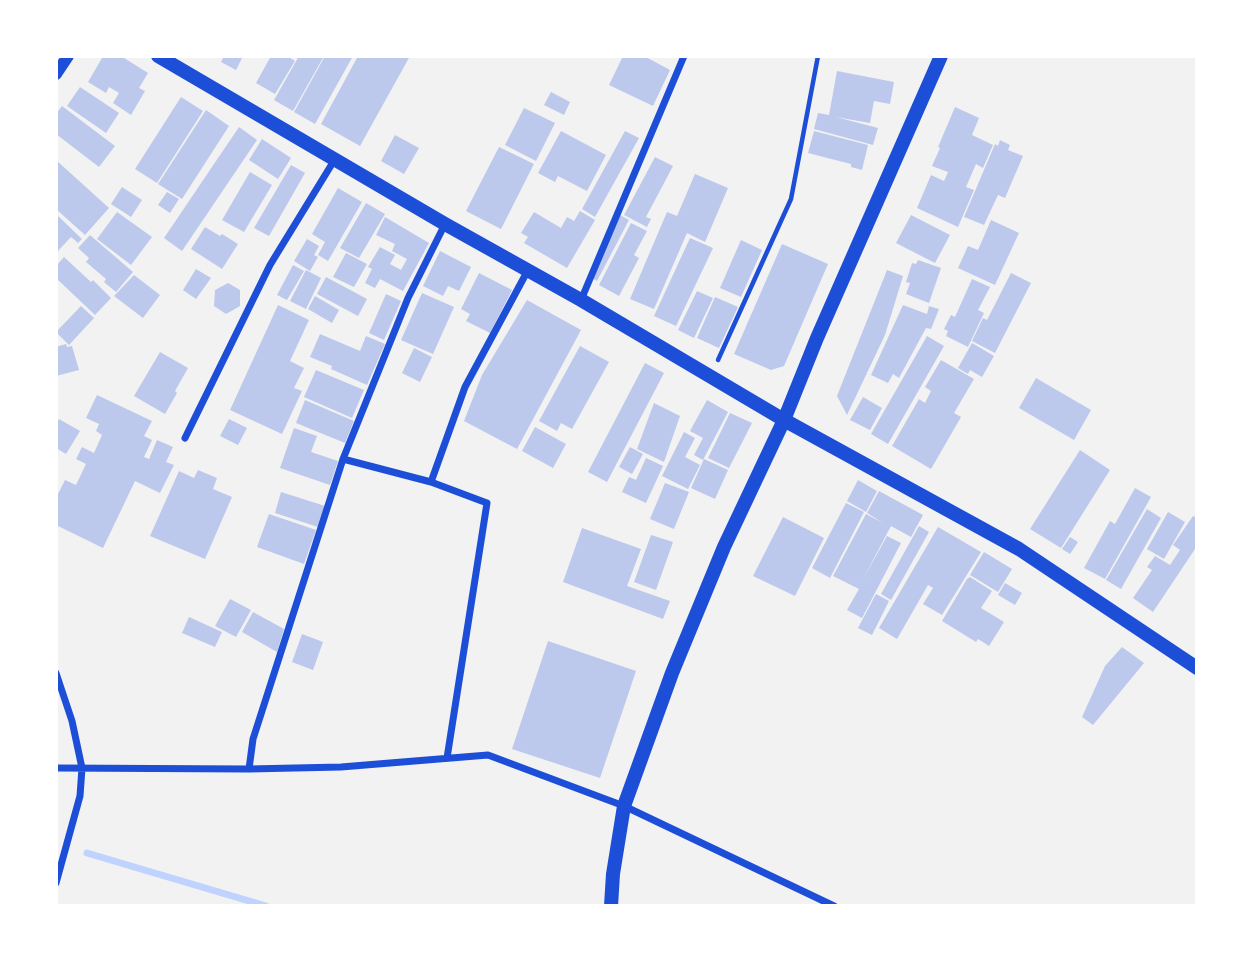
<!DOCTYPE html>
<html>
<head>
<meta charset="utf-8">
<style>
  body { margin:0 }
  #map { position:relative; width:1253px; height:962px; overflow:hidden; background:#f2f2f2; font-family:"Open Sans",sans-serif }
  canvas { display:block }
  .frame { position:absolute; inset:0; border:58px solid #fff; pointer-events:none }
</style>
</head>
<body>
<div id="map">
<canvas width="1253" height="962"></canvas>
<div class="frame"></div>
</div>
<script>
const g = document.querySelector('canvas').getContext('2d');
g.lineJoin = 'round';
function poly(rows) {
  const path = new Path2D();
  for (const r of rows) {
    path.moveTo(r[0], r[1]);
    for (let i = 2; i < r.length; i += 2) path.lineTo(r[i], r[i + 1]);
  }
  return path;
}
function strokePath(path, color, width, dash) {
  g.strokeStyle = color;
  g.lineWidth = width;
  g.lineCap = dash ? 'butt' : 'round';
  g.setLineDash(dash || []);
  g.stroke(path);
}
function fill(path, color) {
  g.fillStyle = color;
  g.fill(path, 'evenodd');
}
const stream = poly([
  [87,853,266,906]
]);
const building = poly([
  [121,56,148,73,139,88,145,91,131,115,113,103,119,93,109,87,106,93,88,82,102,58],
  [224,56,243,56,236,70,221,62],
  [271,56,287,56,295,61,275,94,256,83],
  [299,56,324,56,293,111,274,100],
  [325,56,353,56,315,124,294,112],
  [358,56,410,56,360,146,321,124],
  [623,56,644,56,670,70,653,106,609,85],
  [837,71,894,82,890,104,874,101,870,123,836,117,878,128,873,145,814,129,818,113,829,115],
  [80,87,119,113,106,133,67,106],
  [551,92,570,102,564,115,544,105],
  [181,97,203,111,157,183,135,169],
  [62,106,115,146,99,167,56,134,56,114],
  [955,107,979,118,972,135,993,145,983,168,976,164,966,187,974,190,958,227,917,208,931,175,944,181,948,172,932,166,940,148,938,147],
  [524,108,555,123,536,161,505,145],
  [206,110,229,126,182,199,158,184],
  [239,127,257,140,182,251,164,238],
  [561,131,606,155,587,191,558,176,555,182,538,173],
  [625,131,639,138,595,217,582,209],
  [814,131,868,145,862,170,851,167,851,164,808,153],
  [395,135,419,148,404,174,381,161],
  [262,139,291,158,278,179,249,160],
  [1000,140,1010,145,1008,150,1023,156,1005,198,998,195,984,225,964,217,995,144,998,146],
  [499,147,534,164,501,229,466,211],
  [655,157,673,166,646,217,651,219,647,227,624,215],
  [56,160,109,208,85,235,56,209],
  [291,165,305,173,269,236,254,228],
  [250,172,272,185,244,232,222,220],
  [695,174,728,188,705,242,687,233,654,309,630,299,667,212,677,216],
  [122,187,142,200,131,217,111,204],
  [338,188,362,202,328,261,318,255,325,242,312,234],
  [167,192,179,199,170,213,158,205],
  [366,203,385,214,359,258,340,248],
  [580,211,595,220,567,268,524,243,528,237,521,233,534,212,561,228,567,217,574,221],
  [117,212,152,237,131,265,97,239],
  [56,214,82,239,78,243,71,237,56,253],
  [620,215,629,220,597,281,588,276],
  [911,215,950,235,935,263,896,243],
  [385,217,429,243,403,291,380,279,375,288,365,283,372,269,368,267,380,247,395,255,390,264,401,270,407,259,392,251,395,244,376,235],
  [991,220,1019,233,995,285,958,268,968,246,978,250],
  [631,223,647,231,634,255,639,258,619,296,599,285],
  [205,227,220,236,222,234,238,244,222,269,191,249],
  [90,235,133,272,116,292,104,282,106,279,86,262,89,258,78,248],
  [690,238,713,248,676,326,654,316],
  [307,239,319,246,314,255,318,257,310,271,294,261],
  [741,240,762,250,741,297,720,288],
  [782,244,828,264,784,366,771,370,734,354],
  [440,251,471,267,459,291,448,286,443,296,423,286],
  [346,253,367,264,354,287,333,277],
  [64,257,91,282,93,280,111,298,95,315,56,278,56,266],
  [918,260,941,268,929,303,906,294,910,283,906,282,912,263,916,264],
  [293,265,304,271,287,300,277,295],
  [196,269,211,278,196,299,183,290],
  [306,270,321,278,306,309,290,301],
  [887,270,903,276,885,335,847,415,837,396],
  [479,273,512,290,490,333,466,321,470,314,461,309],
  [1011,273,1031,283,995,353,972,341,983,318,987,320],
  [134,275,160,295,143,318,114,296],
  [326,277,367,299,358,316,317,294],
  [972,279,990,287,978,310,984,313,968,347,946,336,948,331,944,329,951,315,955,317],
  [228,283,240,290,240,306,226,314,214,306,215,290],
  [697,291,713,298,694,338,678,330],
  [422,293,454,307,433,354,401,340],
  [386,294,401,301,384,340,369,333],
  [315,296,339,310,332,323,308,309],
  [715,297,738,307,719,348,697,338],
  [527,300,581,330,517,449,464,421,482,375],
  [278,305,309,320,290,361,304,368,294,388,302,391,282,434,230,410],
  [903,305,927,314,929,306,939,309,931,329,926,328,899,378,893,374,888,383,871,375],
  [81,306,94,318,69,345,56,332],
  [320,334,360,351,366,336,385,344,367,385,331,369,332,366,310,357],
  [927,336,944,346,888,444,871,434],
  [972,343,994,356,982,377,970,370,968,374,958,368],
  [66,344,67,347,72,346,79,370,56,376,56,347],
  [580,346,609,362,572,429,561,423,557,431,539,421],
  [414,348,432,357,420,382,402,373],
  [160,352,188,368,175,391,177,393,165,414,134,396],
  [941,360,974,379,954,413,961,417,931,469,892,446,919,399,925,403,931,391,925,387],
  [645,363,664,373,607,482,588,472],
  [316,370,364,390,352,418,304,397],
  [1036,378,1091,410,1074,440,1019,408],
  [97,395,152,421,144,436,152,440,144,457,149,459,157,440,173,447,166,462,174,465,160,493,135,481,103,548,56,525,56,498,65,480,76,485,86,464,76,459,82,447,94,453,102,435,96,431,99,424,86,418],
  [863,397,882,408,870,430,850,420],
  [305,400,354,421,345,443,296,423],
  [707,400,728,412,703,460,694,455,703,438,690,431],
  [654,403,680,416,664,462,637,449],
  [730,413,752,423,729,468,708,458],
  [59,419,80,431,66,454,56,448,56,425],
  [229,419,247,428,238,445,220,436],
  [535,427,566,444,553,468,522,451],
  [294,428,317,436,311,452,338,461,330,485,280,468],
  [684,432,695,438,685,457,700,465,688,489,662,476],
  [630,447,643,454,632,474,619,467],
  [1080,450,1110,470,1061,548,1030,529],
  [646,458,663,466,646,503,622,492,629,477,636,480],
  [704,459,728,470,715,499,691,488],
  [198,470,217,478,213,489,232,497,205,559,150,536,179,471,194,478],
  [858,480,877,491,866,512,847,501],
  [665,483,689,492,674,529,650,519],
  [1135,488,1151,497,1105,579,1084,568,1110,521,1115,524],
  [879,491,923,515,911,537,891,526,862,581,887,536,901,543,862,618,847,610,859,589,833,576,866,514,883,523,867,513],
  [281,492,325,506,318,527,275,513],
  [846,503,864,512,830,578,812,568],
  [1147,509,1161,518,1121,589,1106,580],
  [1168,512,1185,522,1164,559,1147,549],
  [269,514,316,530,304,564,257,547],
  [1193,516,1197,518,1197,546,1153,612,1133,598,1152,570,1147,567,1155,556,1170,565,1180,550,1173,545],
  [783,517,824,538,795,596,753,576],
  [919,526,929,532,891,600,881,594],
  [938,527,981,552,942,615,923,604,933,588,928,585,897,639,879,628],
  [582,528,641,549,627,586,670,601,663,619,563,582],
  [651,535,673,542,656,590,634,582],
  [1070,537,1078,542,1070,554,1062,549],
  [984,552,1012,569,998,592,970,575],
  [970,577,992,591,981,608,1004,622,989,646,978,639,976,642,942,621,967,579],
  [1005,583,1022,593,1015,605,998,595],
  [876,594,889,601,872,635,858,628],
  [230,599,251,610,236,637,215,626],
  [253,612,284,629,277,652,242,632],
  [189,617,222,632,215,647,182,633],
  [302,634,323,642,313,670,292,662],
  [548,641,636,671,600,778,512,749],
  [1122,647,1144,663,1093,725,1082,717,1105,666]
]);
const path = poly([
  [718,360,791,199,818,56]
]);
const minor = poly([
  [581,300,684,56],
  [185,438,270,265,335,159],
  [343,459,431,482],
  [56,673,72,721,82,768,80,796,56,883],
  [447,758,487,503,431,482,465,387,528,270],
  [56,768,249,769,341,767,488,755,624,806,834,906],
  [249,769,253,739,343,459,408,298,445,224]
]);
const tertiary = poly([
  [56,74,68,56]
]);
const secondary = poly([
  [158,56,445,224,581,300,784,420,1019,549,1197,668],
  [611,906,613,874,624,806,672,673,724,547,784,420,817,338,941,56]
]);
strokePath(stream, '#bfd3fe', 7);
fill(building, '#bdc9ec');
strokePath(path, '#1d4ed8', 4.5);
strokePath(minor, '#1d4ed8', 7);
strokePath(tertiary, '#1d4ed8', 12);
strokePath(secondary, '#1d4ed8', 14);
</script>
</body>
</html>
